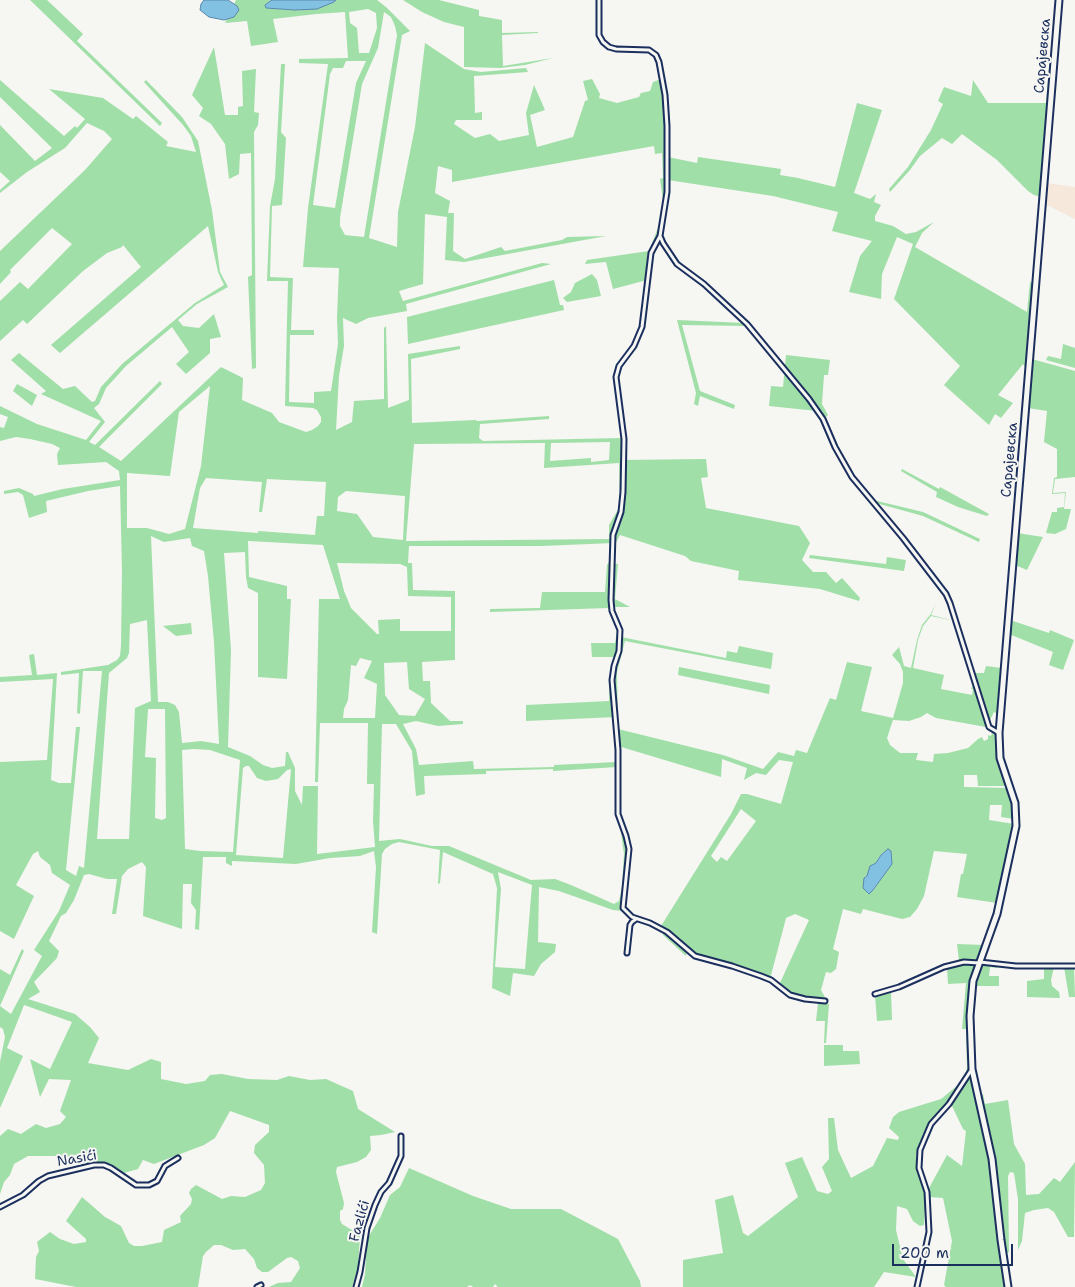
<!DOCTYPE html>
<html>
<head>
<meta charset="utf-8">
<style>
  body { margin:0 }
  #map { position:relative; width:1075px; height:1287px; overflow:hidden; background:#f6f6f2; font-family:"Shantell Sans",sans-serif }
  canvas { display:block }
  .scale { position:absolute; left:892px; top:1244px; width:121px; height:22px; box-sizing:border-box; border:2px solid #1b2f5e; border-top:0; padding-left:6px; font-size:15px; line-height:18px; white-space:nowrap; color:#1b2f5e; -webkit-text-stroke:4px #f6f6f2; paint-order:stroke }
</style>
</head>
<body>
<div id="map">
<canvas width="1075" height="1287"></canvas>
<div class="scale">200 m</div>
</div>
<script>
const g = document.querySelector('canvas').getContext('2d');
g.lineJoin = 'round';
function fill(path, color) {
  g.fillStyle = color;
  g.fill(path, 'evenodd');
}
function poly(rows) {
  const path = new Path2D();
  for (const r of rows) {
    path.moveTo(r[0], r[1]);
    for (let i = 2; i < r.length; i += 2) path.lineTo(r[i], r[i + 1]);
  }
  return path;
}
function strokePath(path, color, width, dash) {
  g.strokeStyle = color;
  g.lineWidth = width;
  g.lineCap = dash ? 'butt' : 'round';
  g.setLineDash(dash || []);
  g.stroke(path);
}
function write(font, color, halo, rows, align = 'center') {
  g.font = font + ' "Shantell Sans",sans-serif';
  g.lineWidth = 4;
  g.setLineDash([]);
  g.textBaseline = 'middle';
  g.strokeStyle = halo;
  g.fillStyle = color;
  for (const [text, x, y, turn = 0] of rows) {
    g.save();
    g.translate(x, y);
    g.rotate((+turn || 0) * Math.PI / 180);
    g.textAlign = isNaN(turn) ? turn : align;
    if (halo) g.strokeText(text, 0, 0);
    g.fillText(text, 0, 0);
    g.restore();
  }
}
const built = poly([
  [1047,183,1075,187,1075,219,1049,206,1045,207,1044,212]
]);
const green = poly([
  [30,0,47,0,83,34,77,41,162,123,160,126],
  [236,0,272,0,265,5,266,8,295,10,334,2,336,0,377,0,386,7,410,31,402,35,369,238,397,247,398,212,415,127,425,43,464,69,481,72,526,68,528,72,474,76,475,113,482,112,482,120,456,120,454,124,475,138,490,134,499,141,529,135,526,113,534,85,545,110,530,115,537,147,573,137,585,101,588,100,583,81,592,79,600,94,599,98,617,103,639,97,641,93,650,91,653,82,661,79,665,108,666,197,659,234,651,251,647,280,613,289,606,262,585,264,587,260,649,251,659,225,663,200,660,179,663,178,662,153,655,154,654,146,452,182,452,170,438,166,435,193,450,201,448,213,454,213,453,251,465,259,501,247,505,251,562,240,567,237,606,236,464,262,445,260,447,217,425,214,423,284,399,291,403,301,542,263,551,264,406,304,407,311,368,318,356,324,343,318,344,346,339,376,336,430,352,422,354,401,384,399,384,328,386,326,388,408,409,400,408,354,460,346,460,349,411,359,412,423,475,420,478,421,549,416,549,419,480,424,479,438,483,441,622,438,622,460,706,459,708,477,701,478,706,508,799,526,810,543,802,560,813,572,826,572,836,583,842,578,860,598,859,601,820,589,738,580,739,571,691,561,685,556,620,535,614,546,614,543,541,546,409,546,408,563,412,563,413,590,455,591,455,660,422,662,423,681,430,681,431,703,450,721,463,721,463,724,438,726,416,721,403,724,416,749,419,765,473,761,474,769,554,767,554,765,617,762,617,767,553,771,553,769,486,771,486,774,424,776,425,794,416,796,412,751,396,724,382,724,379,841,400,839,432,846,449,846,531,880,555,879,571,885,614,904,619,901,622,887,624,854,621,833,623,831,628,850,624,911,613,910,559,891,539,887,538,942,556,944,555,952,541,964,534,976,513,973,510,996,492,988,497,888,493,874,443,852,440,883,438,884,440,850,399,842,392,844,385,849,382,854,377,934,372,932,376,867,374,851,360,856,330,858,296,864,232,861,232,866,226,863,226,857,203,857,199,930,195,929,196,910,191,903,192,884,183,884,182,929,143,916,146,867,142,862,128,869,122,876,116,914,112,914,117,879,107,879,89,874,84,875,74,900,66,913,61,916,49,941,59,951,57,958,34,982,40,992,28,999,75,1014,90,1027,99,1038,88,1063,128,1070,151,1059,161,1062,161,1079,186,1084,205,1081,210,1075,222,1074,248,1079,277,1080,289,1076,310,1080,326,1079,353,1091,358,1109,395,1132,381,1135,370,1136,371,1150,366,1157,357,1162,337,1167,336,1172,344,1203,343,1209,340,1211,340,1220,342,1224,360,1235,358,1268,352,1287,269,1287,278,1283,291,1282,300,1268,298,1261,291,1257,287,1258,268,1272,262,1272,257,1268,254,1259,245,1249,233,1250,221,1245,214,1245,206,1252,203,1256,198,1287,76,1287,35,1279,36,1257,39,1251,37,1242,50,1232,60,1239,74,1244,86,1242,86,1239,66,1221,82,1197,105,1217,121,1226,129,1243,134,1246,142,1246,162,1242,164,1230,181,1222,180,1216,191,1204,192,1199,189,1193,191,1189,196,1185,222,1199,231,1196,245,1197,261,1190,265,1183,264,1165,254,1153,255,1145,269,1132,269,1125,230,1111,215,1138,204,1145,154,1164,143,1160,138,1169,124,1173,112,1165,102,1162,85,1166,83,1156,72,1155,63,1160,57,1156,28,1156,14,1164,10,1175,4,1182,0,1194,0,1136,8,1129,21,1134,36,1124,46,1128,60,1124,66,1117,60,1111,71,1080,49,1079,40,1097,30,1059,50,1069,72,1022,24,1005,7,1048,23,1056,0,1108,0,1062,5,1037,3,1029,0,1027,0,969,10,975,22,949,24,951,0,1006,11,1014,42,956,34,950,59,911,70,885,52,873,50,865,40,857,38,851,33,854,16,885,34,896,14,939,0,931,0,762,47,760,53,679,0,682,0,677,32,675,29,655,34,654,37,675,57,673,51,780,59,783,71,783,76,727,80,727,66,870,76,876,79,866,84,868,102,671,83,671,80,714,77,713,79,673,61,675,61,672,108,665,117,660,120,656,121,646,122,571,120,486,88,491,46,501,47,512,29,518,23,495,18,492,4,494,4,491,19,488,33,494,34,496,63,489,120,480,119,471,106,462,58,465,57,454,60,448,52,444,30,439,16,437,0,441,0,449,0,427,4,428,8,417,0,414,0,406,37,424,86,440,101,421,41,394,46,391,11,360,19,353,63,389,75,386,92,402,95,401,101,387,122,364,195,303,224,285,218,272,208,226,60,353,51,345,141,267,123,245,122,247,107,253,83,271,27,324,23,320,0,341,0,301,20,282,28,289,72,244,52,228,10,270,11,272,0,284,0,251,85,170,112,139,104,131,87,123,65,148,27,172,0,193,0,190,10,181,0,172,0,125,35,161,52,148,0,97,0,80,64,136,75,126,77,128,85,119,49,89,103,98,133,119,136,116,168,142,166,146,196,152,191,136,183,125,144,82,146,80,182,117,198,141,212,210,220,272,228,287,197,304,178,320,183,326,199,328,214,314,221,337,210,339,210,353,186,374,176,364,189,352,172,327,126,366,106,388,99,404,94,408,105,422,89,442,95,445,160,381,162,384,99,447,121,461,221,367,243,378,242,400,272,413,279,422,306,432,312,430,318,426,321,422,321,417,317,410,313,408,285,406,288,281,267,281,270,206,275,179,281,64,285,64,281,132,286,138,282,205,272,206,270,277,293,278,291,330,314,330,314,335,290,335,289,402,314,403,314,392,331,391,338,344,337,318,339,268,303,267,308,208,328,64,299,63,299,59,348,58,345,12,316,14,273,19,278,42,251,46,247,21,225,23,227,19,234,17,237,6,234,4],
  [368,9,376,13,377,28,369,53,359,53,357,28,350,23,349,12],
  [384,12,391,17,395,26,397,35,364,237,345,235,340,226,340,218,362,84,378,48],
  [346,61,366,61,356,83,335,208,313,205,330,74,333,68,343,68],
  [210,386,201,466,185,529,169,534,147,528,127,528,127,473,170,476,179,412],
  [610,442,609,460,591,462,591,458,550,461,551,443],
  [545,443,544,468,619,463,620,506,609,525,609,539,406,541,414,444],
  [206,478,262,482,259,512,262,512,267,479,326,482,324,516,317,516,315,535,258,531,258,533,193,528,200,488],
  [346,491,405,496,403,540,373,537,357,514,337,511,338,497],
  [151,536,164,542,190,538,192,546,204,551,208,576,214,642,219,744,201,741,182,743,179,712,175,705,168,702,158,702],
  [248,541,323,545,340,599,319,599,315,782,318,782,320,723,368,723,367,784,374,784,373,821,375,847,317,854,318,786,303,786,302,805,295,791,295,768,288,752,286,752,285,766,272,768,263,765,250,756,228,747,231,650,224,553,245,552,246,577,248,588,258,593,258,677,287,679,291,599,287,599,287,586,249,577],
  [337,563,400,564,407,567,408,596,451,597,451,631,400,631,400,619,378,620,379,634,377,634,351,608,344,591],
  [147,620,151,701,135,708,129,839,97,839,109,673,127,658,129,653,130,624],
  [360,658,372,661,364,678,377,684,375,718,343,718,344,709,348,700,351,665,356,666],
  [407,662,409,689,425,699,415,716,399,715,385,695,384,663],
  [148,709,165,709,166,818,162,820,155,818,156,758,145,757],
  [194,749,210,750,240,760,233,852,200,851,185,849,182,750],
  [246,766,249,766,257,778,266,781,278,779,287,770,291,769,283,858,236,855,243,768],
  [498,872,532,885,525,969,495,967,501,889],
  [403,0,439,0,479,10,479,16,502,20,502,33,538,32,538,33,502,35,503,66,553,58,525,65,500,68,464,67,464,27,444,22,422,12],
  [214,47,225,115,238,115,238,107,243,106,242,71,256,69,254,112,259,113,258,125,254,132,256,368,252,369,248,277,252,275,251,153,240,154,239,174,229,179,225,144,211,124,199,116,203,108,192,95],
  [1052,66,1041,197,1034,195,1028,191,997,160,962,134,952,144,942,138,920,156,910,170,890,192,889,189,908,167,931,130,943,104,938,101,944,87,971,96,973,80,988,103,1046,103,1049,67],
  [857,103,882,110,854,193,870,199,876,194,874,202,881,205,875,216,875,221,893,226,906,234,916,232,934,222,922,233,915,247,1027,312,1030,282,1033,283,1027,370,1023,364,998,395,1013,403,1001,418,995,414,989,425,944,385,960,366,894,299,913,244,897,237,882,274,881,299,849,292,860,256,872,241,832,231,838,212,773,196,668,180,668,157,697,163,698,157,781,169,780,175,798,178,835,187],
  [592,274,597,280,601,296,567,302,563,298,571,292,575,283],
  [554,280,560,305,563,305,564,310,408,344,407,317],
  [677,320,744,323,747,326,682,325,700,391,735,405,734,409,700,396,698,406,694,404,696,393],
  [1063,344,1075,348,1075,368,1046,360,1048,356,1061,359],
  [786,355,830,360,828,375,824,375,822,404,828,415,823,419,817,411,769,406,771,386,783,387],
  [1032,359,1075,371,1075,477,1055,479,1053,493,1066,492,1064,509,1071,509,1066,529,1055,534,1046,533,1052,512,1057,512,1057,508,1064,507,1065,493,1052,494,1054,478,1057,477,1057,449,1044,442,1047,411,1028,408],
  [17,384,37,395,32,406,13,391],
  [902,469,939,489,940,487,989,514,987,516,958,507,936,497,937,492,901,471],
  [873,500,923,512,980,539,979,542,923,516,876,503],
  [1017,533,1043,537,1027,570,1015,565],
  [810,555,886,564,887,557,906,560,904,571,809,558],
  [613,556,612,563,618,564,615,599,630,607,615,607,614,613,620,624,621,637,726,658,727,651,737,653,739,646,773,653,771,669,625,641,617,672,618,729,723,755,763,769,778,752,794,756,796,750,807,753,830,698,836,700,847,662,872,667,861,711,893,718,903,683,903,672,900,664,892,655,899,647,904,666,911,668,917,640,922,625,930,615,936,603,931,615,955,621,931,616,923,626,918,640,913,668,944,675,941,689,972,695,973,689,971,689,974,683,986,721,986,727,936,718,927,713,921,717,909,721,893,720,887,738,890,745,900,753,918,753,916,760,933,762,934,754,948,753,968,748,978,739,982,737,984,741,988,739,988,735,991,736,992,733,997,735,998,754,1008,786,978,786,977,775,964,775,964,787,1009,788,1012,798,1014,819,1001,817,1002,805,990,805,989,820,1014,824,997,903,957,897,961,874,963,874,967,854,934,851,924,896,917,909,910,917,902,919,863,909,861,914,843,909,833,949,839,952,836,969,831,973,826,972,821,990,826,999,833,1000,796,996,779,985,809,920,795,914,786,918,770,979,726,962,696,956,673,938,687,952,686,956,663,935,664,928,661,926,731,814,741,794,747,794,781,804,793,762,779,760,766,775,756,773,744,780,747,768,722,759,721,777,618,746,616,717,526,721,526,705,609,701,609,675,612,675,615,657,592,657,591,643,615,643,617,632,615,623,608,608,490,612,490,609,540,608,542,592,605,592,607,565],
  [741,809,756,821,727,861,721,857,717,862,711,856],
  [887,850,891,851,892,861,874,889,868,894,866,890,865,876,867,876,873,864,876,863,879,857],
  [1010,620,1049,633,1050,630,1074,640,1063,670,1049,665,1053,652,1009,634],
  [191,623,192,634,176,636,163,626],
  [986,666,1002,668,998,714,994,712,990,720,988,720,974,673,984,673],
  [679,667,770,685,769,694,678,675],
  [957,944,983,945,976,960,959,961],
  [960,963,974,964,975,966,969,994,968,1034,969,1070,948,1103,928,1127,918,1150,916,1157,919,1176,926,1191,924,1225,920,1226,913,1221,907,1209,897,1206,896,1230,903,1259,916,1277,884,1272,874,1287,683,1287,683,1260,723,1253,715,1200,733,1195,743,1233,748,1236,798,1197,785,1163,802,1157,817,1191,828,1194,832,1191,822,1167,829,1159,828,1118,834,1118,838,1150,851,1178,873,1166,887,1138,898,1140,899,1137,889,1128,893,1117,899,1112,941,1099,958,1085,964,1078,967,1068,966,1029,962,1029,966,983,948,984,947,967],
  [980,966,998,966,997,968,990,967,989,976,999,976,999,986,974,986],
  [1044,967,1054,967,1051,980,1052,986,1059,992,1060,998,1027,997,1027,981,1044,979],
  [1064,967,1074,967,1075,997,1069,997],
  [891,991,892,1020,877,1021,875,995],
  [818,1003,829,1004,826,1043,824,1043,825,1021,816,1021],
  [824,1045,843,1045,843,1051,859,1051,860,1064,824,1066],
  [970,1076,972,1079,990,1168,1002,1266,1006,1287,946,1287,944,1285,952,1241,943,1198,929,1197,928,1190,947,1155,962,1166,966,1131,963,1129,951,1104],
  [983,1094,985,1104,1008,1100,1014,1144,1025,1164,1026,1195,1039,1194,1054,1178,1060,1182,1075,1162,1074,1237,1068,1237,1054,1212,1048,1208,1034,1210,1025,1213,1022,1241,1018,1250,1018,1199,1014,1173,1010,1172,1008,1176,1009,1252,1007,1253,995,1164,980,1095],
  [409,1168,473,1196,511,1209,561,1209,618,1239,640,1281,641,1287,498,1287,495,1284,493,1287,473,1287,470,1285,467,1287,362,1287,365,1274,367,1239,380,1218,390,1195,400,1187]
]);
const water = poly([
  [204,0,228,0,237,6,239,10,234,17,224,20,209,17,200,10,201,4,204,0],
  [272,0,336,0,334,2,317,9,295,10,266,8,265,5,272,0],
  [888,849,891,851,892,864,873,890,869,894,863,888,864,878,867,876,870,866,876,863,881,855,888,849]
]);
const minor = poly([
  [599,0,599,35,603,42,609,47,616,49,649,50,656,55,659,62,665,95,667,126,667,192,660,236,663,243,677,264,704,284,747,324,809,399,823,419,835,447,852,477,903,538,946,594,950,603,989,727,999,733],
  [660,236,651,253,642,327,634,346,619,366,616,377,624,439,623,492,621,512,613,535,611,600,612,611,620,630,619,651,614,666,612,680,618,750,618,814,626,836,629,849,623,908,632,917,650,923,667,932,695,956,732,966,761,976,771,980,790,995,805,999,825,1001],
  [627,953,630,925,632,922,636,919],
  [980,962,1016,966,1075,966],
  [875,994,899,987,944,967,964,962,979,963],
  [0,1207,23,1195,39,1181,48,1176,94,1165,104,1165,111,1168,136,1185,149,1185,157,1181,165,1166,178,1158],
  [257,1287,261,1285],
  [356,1287,360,1272,367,1228,375,1205,381,1192,389,1183,401,1156,401,1136],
  [917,1287,929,1232,927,1192,919,1168,920,1150,931,1124,949,1104,972,1069]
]);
const secondary = poly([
  [1008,1287,1001,1240,992,1159,972,1069,970,1016,973,981,997,914,1016,826,1015,803,1000,758,999,733,1059,0]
]);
const streetNames = [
  ["Сарајевска",1043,56,-85],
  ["Сарајевска",1010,460,-85],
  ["Nasići",77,1159,-10],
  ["Fazlići",360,1221,-74]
];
fill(built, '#f6e8db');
fill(green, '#a0dfa7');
fill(water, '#83c1e3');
strokePath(water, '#5987ae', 1);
strokePath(minor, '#1b2f5e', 7);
strokePath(secondary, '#1b2f5e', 9);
strokePath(minor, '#f6f6f2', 3);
strokePath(secondary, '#f6f6f2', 5);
write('14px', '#1b2f5e', '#f6f6f2', streetNames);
</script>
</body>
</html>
